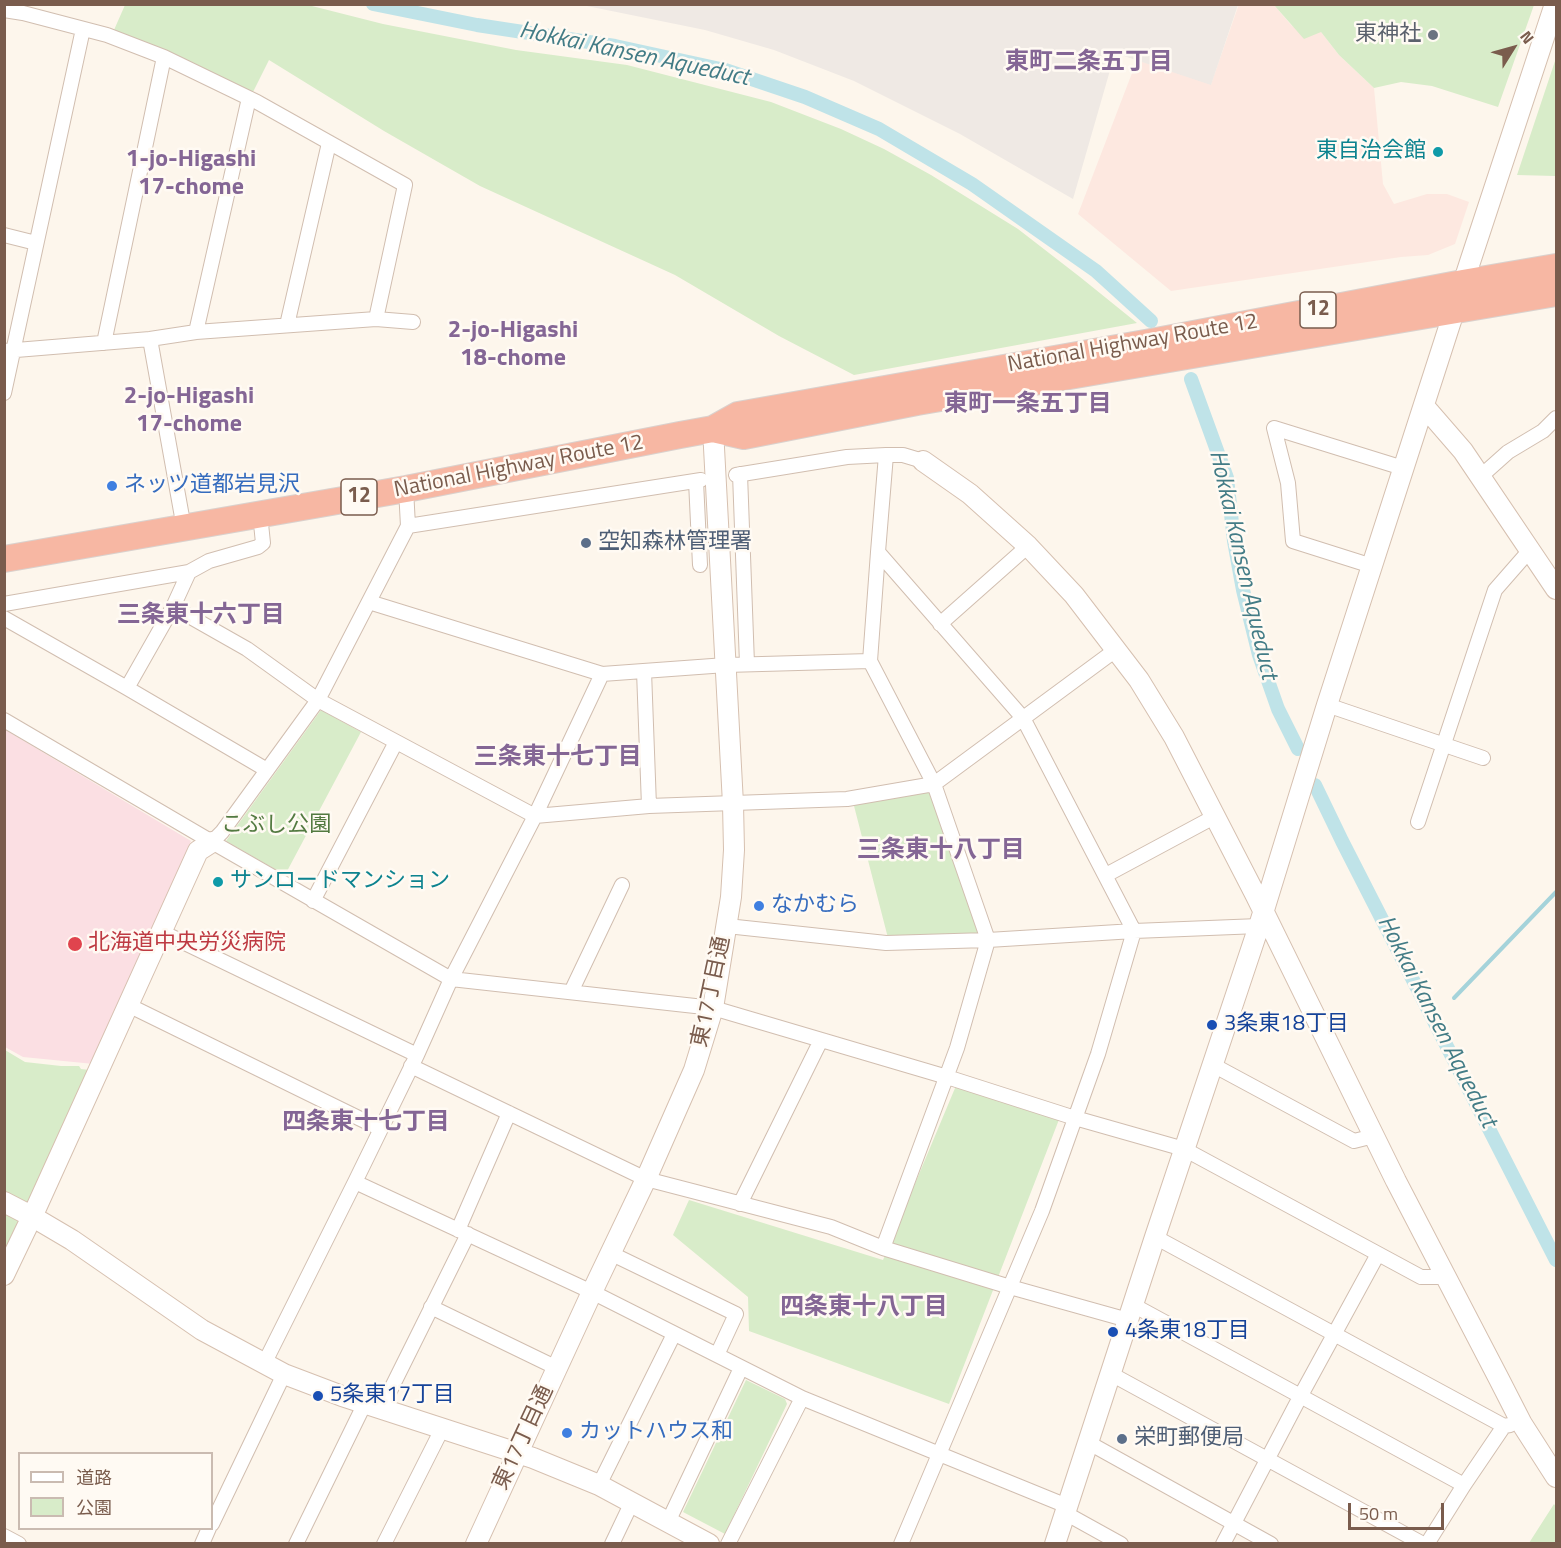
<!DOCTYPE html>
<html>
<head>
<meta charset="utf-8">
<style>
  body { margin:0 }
  #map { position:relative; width:1561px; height:1548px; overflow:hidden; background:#fdf6ec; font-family:"Titillium Web","Noto Sans JP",sans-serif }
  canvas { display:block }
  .frame { position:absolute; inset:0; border:6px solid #7a5c4d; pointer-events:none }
  .legend { position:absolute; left:18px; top:1452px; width:195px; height:78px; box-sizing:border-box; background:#fffaf3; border:2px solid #cabbb1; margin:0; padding:8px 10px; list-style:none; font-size:18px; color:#7a5c4d }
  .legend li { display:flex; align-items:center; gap:12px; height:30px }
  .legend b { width:30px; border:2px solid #cabbb1 }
  .north { position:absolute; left:1483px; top:18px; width:60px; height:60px; -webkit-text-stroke:4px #fffaf3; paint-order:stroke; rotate:53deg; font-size:16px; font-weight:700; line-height:24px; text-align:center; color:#7a5c4d }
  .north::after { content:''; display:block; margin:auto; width:21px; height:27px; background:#7a5c4d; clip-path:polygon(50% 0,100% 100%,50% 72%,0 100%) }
  .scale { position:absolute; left:1348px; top:1503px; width:96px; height:27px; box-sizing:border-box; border:3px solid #7a5c4d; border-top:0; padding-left:8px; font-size:18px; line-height:21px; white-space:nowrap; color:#7a5c4d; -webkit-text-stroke:4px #fffaf3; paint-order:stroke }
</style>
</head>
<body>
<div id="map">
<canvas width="1561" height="1548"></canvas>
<div class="frame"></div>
<ul class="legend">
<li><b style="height:8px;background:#fff"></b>道路</li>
<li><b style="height:16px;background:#d8ecc9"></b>公園</li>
</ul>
<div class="north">N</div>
<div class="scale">50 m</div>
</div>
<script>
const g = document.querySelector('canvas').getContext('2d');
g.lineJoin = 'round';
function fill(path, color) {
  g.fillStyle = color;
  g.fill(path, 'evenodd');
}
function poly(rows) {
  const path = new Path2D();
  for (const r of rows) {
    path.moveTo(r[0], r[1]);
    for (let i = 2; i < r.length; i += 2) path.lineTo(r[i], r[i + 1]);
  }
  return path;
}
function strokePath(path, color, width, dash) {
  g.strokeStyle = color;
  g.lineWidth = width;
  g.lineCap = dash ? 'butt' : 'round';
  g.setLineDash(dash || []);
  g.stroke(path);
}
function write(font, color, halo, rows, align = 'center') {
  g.font = font + ' "Titillium Web","Noto Sans JP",sans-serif';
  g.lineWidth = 5;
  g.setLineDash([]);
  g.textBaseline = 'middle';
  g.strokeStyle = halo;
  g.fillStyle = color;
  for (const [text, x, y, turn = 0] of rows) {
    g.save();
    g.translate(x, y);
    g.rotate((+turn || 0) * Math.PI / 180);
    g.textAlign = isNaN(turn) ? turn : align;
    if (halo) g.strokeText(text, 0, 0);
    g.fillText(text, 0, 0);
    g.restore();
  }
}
const commercial = poly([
  [1239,4,1274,5,1292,26,1321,32,1339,55,1374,88,1383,184,1394,204,1427,194,1447,194,1469,202,1455,244,1428,255,1401,257,1171,291,1078,214,1137,60,1211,84]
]);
const industrial = poly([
  [582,5,1238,5,1211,85,1115,53,1073,199,960,134,854,81,774,50,705,30]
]);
const medical = poly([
  [4,729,191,841,94,1064,23,1057,5,1047]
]);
const green = poly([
  [125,5,308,5,383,24,516,50,627,65,771,102,841,129,884,149,931,175,1018,229,1080,277,1137,323,854,375,779,336,675,275,480,186,384,131,269,60,252,94,117,33,114,30],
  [1274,5,1534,5,1498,107,1432,86,1401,82,1374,88,1339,55,1321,32,1304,39],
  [1556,58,1556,189,1555,176,1517,175],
  [321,710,361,732,285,875,226,841],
  [930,789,981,936,888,938,853,802],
  [5,1050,25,1062,61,1066,79,1066,81,1069,90,1070,5,1258],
  [958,1081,1060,1117,949,1404,749,1331,748,1297,673,1235,689,1200,883,1260],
  [746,1380,785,1399,787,1404,725,1534,683,1512],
  [1554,1504,1556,1507,1556,1543,1529,1543]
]);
const stream = poly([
  [1454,998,1556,892]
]);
const canal = poly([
  [373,4,477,25,615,46,725,70,805,97,879,129,972,184,1096,271,1151,321],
  [1191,379,1227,478,1234,541,1243,590,1259,655,1278,709,1298,749],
  [1315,785,1342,841,1556,1260]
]);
const street = poly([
  [4,10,23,13,107,35,164,57,257,102,405,185,376,319],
  [4,235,36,243],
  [287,325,329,143],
  [196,332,249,98],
  [150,339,184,528],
  [104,343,164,57],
  [4,351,150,339,196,332,376,319,413,322],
  [4,393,83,29],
  [740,474,747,664],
  [736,475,847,457,886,455,903,455,923,461],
  [1480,477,1508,452,1543,431,1556,418],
  [696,481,700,565],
  [408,526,701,480],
  [878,552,1023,718,1134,931,1098,1054,1042,1211,901,1544],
  [1372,566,1293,541,1288,483,1274,428,1403,468],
  [369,602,602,674,726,665,870,661,934,784,988,940,1134,931,1259,926],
  [4,604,189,572],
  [173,607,247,649,318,700,535,816,649,806,847,799,934,784,1117,649],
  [4,618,127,688,267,770],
  [940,624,1028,546],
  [870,661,878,552,886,455],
  [644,671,649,806],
  [127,688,173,607,189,572,209,561,258,547,263,543,260,514],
  [1327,705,1483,758],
  [4,720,212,842,451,979,713,1008,947,1077,1075,1118,1184,1149,1421,1277,1447,1277],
  [1418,822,1495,590,1530,550],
  [212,842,222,832,318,700,408,526,406,489],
  [1106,875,1214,817],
  [313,901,396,742],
  [727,926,886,943,988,940,957,1048,883,1248,1010,1287,1128,1320],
  [162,932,417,1055],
  [571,992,622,885],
  [128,1005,381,1129],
  [1213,1065,1354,1141,1374,1136],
  [411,1066,646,1179,831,1227,883,1248],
  [355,1182,592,1292,802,1398,1067,1506],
  [740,1204,821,1040],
  [458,1230,509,1113],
  [1155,1237,1504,1426,1510,1425],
  [610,1253,736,1314,717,1355],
  [1133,1305,1464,1485,1504,1426],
  [431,1307,557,1368],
  [264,1364,355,1182,417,1055,451,979,535,816,602,674],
  [1111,1374,1423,1544],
  [381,1409,468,1234],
  [1089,1443,1271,1544],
  [599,1485,674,1334],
  [1065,1513,1121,1544],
  [668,1522,741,1368],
  [212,1524,284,1374],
  [4,1536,19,1544],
  [202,1544,209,1528],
  [296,1544,365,1403],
  [384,1544,442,1429],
  [612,1544,632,1502],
  [728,1544,802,1398],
  [1223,1544,1300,1397,1378,1254],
  [1427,1544,1464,1485]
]);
const secondary = poly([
  [1424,406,1463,451,1556,589],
  [923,461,970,494,1028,546,1074,595,1139,680,1174,737,1256,896,1396,1181,1499,1379,1522,1424,1556,1477],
  [4,1202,33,1217,72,1240,202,1330,284,1374,342,1396,533,1458,599,1485,709,1544],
  [4,1275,37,1206,198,851,212,842],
  [476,1544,592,1292,646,1179,694,1070,713,1008,731,897,734,850,733,804,713,429],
  [1055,1544,1155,1237,1259,926,1327,705,1470,262,1555,4]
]);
const highway = poly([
  [713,429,744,436,917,402,1556,293],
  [4,559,406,489,680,435,713,429,738,415,1151,342,1463,283,1556,267]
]);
const markers = [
  [1433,35,6,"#6b7280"],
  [1438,152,6,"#0f9aa8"],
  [112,486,6,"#3f7fe0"],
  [586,543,6,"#5c6f8a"],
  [218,882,6,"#0f9aa8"],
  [759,906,6,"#3f7fe0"],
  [75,944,8,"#e0444e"],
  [1212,1025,6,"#1a4fb4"],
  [1113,1332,6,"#1a4fb4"],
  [318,1396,6,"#1a4fb4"],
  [567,1433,6,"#3f7fe0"],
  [1122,1439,6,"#5c6f8a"]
];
const shields = [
  [1318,310,36],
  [359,497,36]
];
const shieldNames = [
  ["12",1318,310],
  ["12",359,497]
];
const worshipNames = [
  ["東神社",1421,35]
];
const cultureNames = [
  ["東自治会館",1426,152],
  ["サンロードマンション",230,882,"left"]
];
const streetNames = [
  ["National Highway Route 12",1133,344,-10],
  ["National Highway Route 12",519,467,-11],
  ["東17丁目通",712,992,-78],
  ["東17丁目通",524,1438,-65]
];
const shopNames = [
  ["ネッツ道都岩見沢",124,486],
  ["なかむら",771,906],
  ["カットハウス和",579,1433]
];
const serviceNames = [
  ["空知森林管理署",598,543],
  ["栄町郵便局",1134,1439]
];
const parkNames = [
  ["こぶし公園",276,826]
];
const healthNames = [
  ["北海道中央労災病院",88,944]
];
const transitNames = [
  ["3条東18丁目",1224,1025],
  ["4条東18丁目",1125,1332],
  ["5条東17丁目",330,1396]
];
const waterNames = [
  ["Hokkai Kansen Aqueduct",634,55,12],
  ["Hokkai Kansen Aqueduct",1242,565,77],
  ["Hokkai Kansen Aqueduct",1436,1022,63]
];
const neighbourhoodNames = [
  ["東町二条五丁目",1089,63],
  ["1-jo-Higashi",191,160],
  ["17-chome",191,188],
  ["2-jo-Higashi",513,331],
  ["18-chome",513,359],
  ["2-jo-Higashi",189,397],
  ["17-chome",189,425],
  ["東町一条五丁目",1028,405],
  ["三条東十六丁目",201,616],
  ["三条東十七丁目",558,758],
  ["三条東十八丁目",941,851],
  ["四条東十七丁目",366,1123],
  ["四条東十八丁目",864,1308]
];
fill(commercial, '#fde8e0');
fill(industrial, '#efe9e4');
fill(medical, '#fbdfe3');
fill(green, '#d8ecc9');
strokePath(stream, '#a5d3da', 4);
strokePath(canal, '#bfe3e8', 14);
strokePath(street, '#d1beb0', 16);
strokePath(secondary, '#d6c0b0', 22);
strokePath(highway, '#dad1cd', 28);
strokePath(street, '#fff', 14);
strokePath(secondary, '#fff', 20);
strokePath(highway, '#f7b7a3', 26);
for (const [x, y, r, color] of markers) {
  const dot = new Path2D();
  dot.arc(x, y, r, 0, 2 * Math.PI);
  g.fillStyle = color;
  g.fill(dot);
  strokePath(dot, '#fffaf3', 2);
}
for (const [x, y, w] of shields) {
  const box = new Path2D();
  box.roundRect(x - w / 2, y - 18, w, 36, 4.5);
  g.fillStyle = '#fffaf3';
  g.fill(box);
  strokePath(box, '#7a5c4d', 1.5);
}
write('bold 21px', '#7a5c4d', null, shieldNames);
write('22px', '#5b616d', '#fffaf3', worshipNames, 'right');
write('22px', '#0d838f', '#fffaf3', cultureNames, 'right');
write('22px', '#7a5c4d', '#fffaf3', streetNames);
write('22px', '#366cbe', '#fffaf3', shopNames, 'left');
write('22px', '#4e5e75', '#fffaf3', serviceNames, 'left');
write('22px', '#537a41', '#fffaf3', parkNames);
write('22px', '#be3a42', '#fffaf3', healthNames, 'left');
write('22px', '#164399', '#fffaf3', transitNames, 'left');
write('italic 24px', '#437c86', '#fffaf3', waterNames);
write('bold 24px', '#846695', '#fffaf3', neighbourhoodNames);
</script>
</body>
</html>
